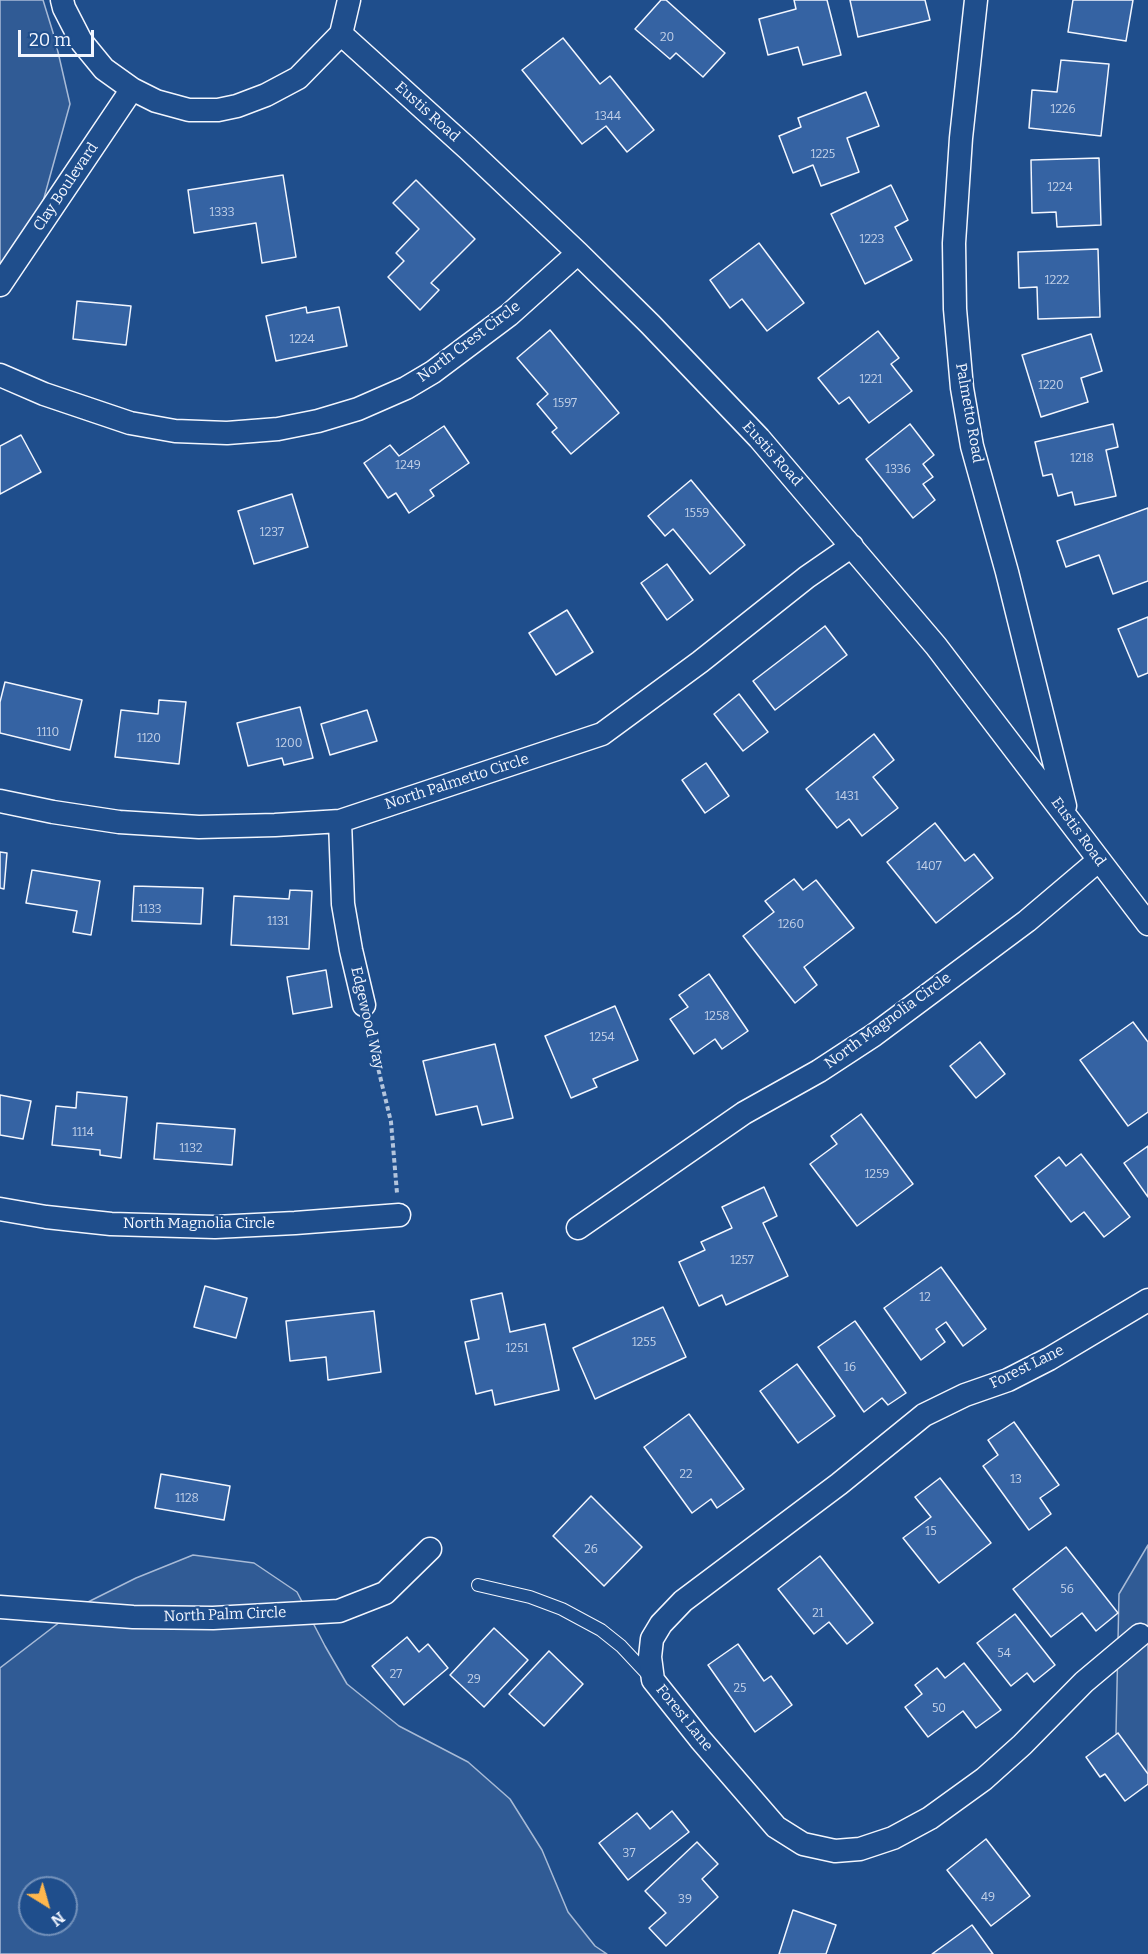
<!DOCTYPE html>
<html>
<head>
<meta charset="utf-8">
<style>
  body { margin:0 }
  #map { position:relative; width:1148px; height:1954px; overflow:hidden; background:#1f4e8c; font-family:Bitter,serif }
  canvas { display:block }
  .north { position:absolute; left:18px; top:1876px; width:60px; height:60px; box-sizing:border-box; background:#1f4e8c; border:2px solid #7391ba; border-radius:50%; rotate:143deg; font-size:16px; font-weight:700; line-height:24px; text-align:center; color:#f2f6ff }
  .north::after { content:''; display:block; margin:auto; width:21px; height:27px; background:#ffb74d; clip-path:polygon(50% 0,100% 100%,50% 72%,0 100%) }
  .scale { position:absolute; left:18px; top:30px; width:76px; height:27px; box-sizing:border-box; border:3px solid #f2f6ff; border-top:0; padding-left:8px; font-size:18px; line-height:21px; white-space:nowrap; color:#f2f6ff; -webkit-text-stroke:4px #1f4e8c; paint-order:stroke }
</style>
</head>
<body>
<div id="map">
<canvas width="1148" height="1954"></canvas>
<div class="north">N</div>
<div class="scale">20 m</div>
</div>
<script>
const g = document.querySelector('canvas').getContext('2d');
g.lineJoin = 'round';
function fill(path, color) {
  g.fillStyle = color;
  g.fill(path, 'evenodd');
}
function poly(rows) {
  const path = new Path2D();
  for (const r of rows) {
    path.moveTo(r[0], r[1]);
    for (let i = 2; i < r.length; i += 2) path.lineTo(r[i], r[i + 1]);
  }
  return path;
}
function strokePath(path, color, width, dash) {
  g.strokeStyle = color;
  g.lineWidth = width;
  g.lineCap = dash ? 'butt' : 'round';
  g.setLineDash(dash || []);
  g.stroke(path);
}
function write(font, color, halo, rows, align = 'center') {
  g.font = font + ' Bitter,serif';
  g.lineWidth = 4.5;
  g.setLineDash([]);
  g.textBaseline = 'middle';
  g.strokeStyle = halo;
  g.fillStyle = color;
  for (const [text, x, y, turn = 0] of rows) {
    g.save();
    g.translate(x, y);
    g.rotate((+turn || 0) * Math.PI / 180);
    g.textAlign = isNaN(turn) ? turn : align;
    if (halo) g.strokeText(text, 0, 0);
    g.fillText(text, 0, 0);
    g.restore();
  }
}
const built = poly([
  [0,0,43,0,55,39,70,104,39,216,0,277,0,0],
  [1148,1545,1148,1781,1143,1778,1116,1733,1119,1594,1148,1545],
  [193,1555,254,1563,297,1592,325,1646,347,1684,399,1726,468,1762,510,1799,542,1850,568,1912,595,1946,607,1954,0,1954,0,1668,82,1605,136,1578,193,1555],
  [30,1888,66,1888,66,1924,30,1924,30,1888]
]);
const building = poly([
  [661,0,666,0,725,53,703,77,676,53,670,59,635,29,661,0],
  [794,0,827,0,841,55,803,65,798,47,768,55,759,19,796,9,794,0],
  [850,0,925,0,930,20,858,37,850,0],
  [1073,0,1133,0,1126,41,1068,32,1073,0],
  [563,38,600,84,610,76,654,130,627,152,606,126,582,144,522,70,563,38],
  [1061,60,1109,64,1101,136,1029,128,1032,90,1057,92,1061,60],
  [866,92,879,126,847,138,859,172,821,186,813,165,793,173,779,136,801,127,798,118,866,92],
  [1099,158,1101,225,1057,227,1056,212,1032,213,1031,160,1099,158],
  [283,175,296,257,262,263,256,223,194,233,188,190,283,175],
  [416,180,475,239,431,283,439,290,420,310,388,277,404,261,396,253,419,229,393,203,416,180],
  [891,185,908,220,895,227,912,260,865,284,831,214,891,185],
  [759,243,804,303,767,331,742,299,730,308,710,280,759,243],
  [1098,249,1100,317,1038,319,1037,287,1019,288,1018,252,1098,249],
  [77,301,131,306,126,345,73,339,77,301],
  [306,307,307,313,339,307,347,346,276,361,266,316,306,307],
  [550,330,619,413,571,454,552,432,557,428,537,404,548,394,517,358,550,330],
  [878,331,899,358,891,364,912,391,869,423,849,397,839,404,818,378,878,331],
  [1091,334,1102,371,1081,378,1088,402,1041,417,1022,355,1091,334],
  [910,424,934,455,923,464,933,477,923,484,935,500,913,518,866,459,910,424],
  [1113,424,1118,447,1106,450,1116,496,1075,505,1072,492,1058,496,1052,474,1043,476,1035,442,1113,424],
  [444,426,469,463,430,490,434,496,409,513,396,493,388,498,364,463,390,445,399,456,444,426],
  [21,435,41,472,0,494,0,446,21,435],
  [691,480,745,545,710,574,673,529,665,536,648,516,691,480],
  [292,494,308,547,254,564,238,511,292,494],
  [1148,508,1148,581,1113,594,1099,555,1066,567,1057,541,1148,508],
  [667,564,693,600,667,620,641,583,667,564],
  [567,610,593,652,556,675,529,633,567,610],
  [1148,617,1148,673,1138,677,1118,629,1148,617],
  [825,626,847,655,775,710,753,681,825,626],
  [5,682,82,700,70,750,0,733,0,702,5,682],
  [739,694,768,732,743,751,714,714,739,694],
  [159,700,186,702,179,764,115,757,121,710,158,714,159,700],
  [300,707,313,758,284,765,282,758,248,766,237,723,300,707],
  [367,710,377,741,330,755,321,724,367,710],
  [874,734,894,760,873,777,898,808,862,836,849,819,837,828,806,789,874,734],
  [706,763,729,796,705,813,682,780,706,763],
  [935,823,965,861,974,854,993,878,936,923,887,862,935,823],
  [0,852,7,853,4,889,0,888,0,852],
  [32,870,100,881,91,935,73,932,77,911,26,903,32,870],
  [794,879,803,890,816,880,854,928,804,967,817,985,795,1003,743,936,774,912,765,901,794,879],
  [134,886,203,888,201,924,132,921,134,886],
  [290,890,312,891,309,949,231,945,234,896,289,899,290,890],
  [326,970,332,1007,293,1014,287,977,326,970],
  [709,974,748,1031,722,1049,715,1039,694,1054,670,1019,688,1007,679,995,709,974],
  [615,1006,638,1060,593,1079,597,1087,571,1098,545,1036,615,1006],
  [1133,1022,1148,1042,1148,1112,1128,1126,1080,1060,1133,1022],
  [980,1042,1005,1074,976,1098,950,1066,980,1042],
  [495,1044,513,1118,482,1125,477,1106,436,1115,423,1061,495,1044],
  [77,1092,127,1097,121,1158,100,1155,100,1150,52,1145,56,1106,76,1108,77,1092],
  [0,1095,31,1101,23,1139,0,1135,0,1095],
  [861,1114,913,1184,857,1226,810,1164,837,1144,831,1136,861,1114],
  [157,1123,235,1129,232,1165,154,1159,157,1123],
  [1148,1146,1148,1197,1124,1163,1148,1146],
  [1081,1154,1130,1217,1104,1237,1084,1212,1071,1222,1035,1176,1059,1157,1066,1166,1081,1154],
  [764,1187,777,1216,763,1223,788,1276,726,1305,722,1295,699,1306,679,1262,705,1250,701,1242,732,1228,722,1207,764,1187],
  [941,1267,986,1329,963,1346,946,1322,936,1329,945,1342,921,1360,884,1308,941,1267],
  [205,1286,247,1298,236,1338,194,1327,205,1286],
  [502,1293,510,1332,545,1324,559,1390,495,1405,492,1390,476,1394,465,1342,479,1339,471,1300,502,1293],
  [663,1307,686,1357,595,1399,573,1348,663,1307],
  [374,1311,381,1372,328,1380,326,1357,290,1361,286,1321,374,1311],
  [855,1321,906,1393,888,1405,882,1398,864,1412,818,1347,855,1321],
  [797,1364,835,1416,798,1443,760,1391,797,1364],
  [689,1414,744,1489,717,1508,711,1499,692,1513,644,1447,689,1414],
  [1014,1422,1059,1485,1040,1498,1051,1514,1029,1530,983,1466,998,1455,988,1440,1014,1422],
  [161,1474,230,1486,224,1520,155,1508,161,1474],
  [940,1478,991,1543,939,1583,903,1538,931,1517,915,1497,940,1478],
  [591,1496,642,1547,604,1586,553,1536,591,1496],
  [1066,1547,1118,1613,1096,1631,1082,1613,1051,1637,1013,1589,1066,1547],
  [820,1556,873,1623,847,1644,829,1622,814,1634,778,1589,820,1556],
  [1015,1614,1055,1665,1034,1682,1027,1673,1011,1686,977,1643,1015,1614],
  [494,1628,528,1660,484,1707,450,1675,494,1628],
  [407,1637,419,1652,428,1644,448,1668,404,1705,372,1666,407,1637],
  [738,1644,764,1681,771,1676,792,1705,755,1732,708,1665,738,1644],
  [549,1651,583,1684,544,1726,509,1694,549,1651],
  [964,1663,1001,1710,976,1728,963,1711,928,1737,905,1707,922,1694,915,1685,937,1668,945,1678,964,1663],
  [1118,1733,1148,1774,1148,1784,1125,1801,1105,1774,1100,1777,1086,1757,1118,1733],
  [672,1811,689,1832,628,1880,599,1843,637,1813,650,1829,672,1811],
  [986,1839,1030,1896,991,1926,947,1870,986,1839],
  [697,1842,718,1864,702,1879,718,1897,666,1946,649,1928,666,1913,645,1891,697,1842],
  [793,1910,836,1925,826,1954,779,1954,793,1910],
  [972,1925,993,1954,932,1954,972,1925]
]);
const path = poly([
  [368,1026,391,1122,397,1193]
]);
const lane = poly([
  [478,1585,530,1597,562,1609,601,1630,621,1646,650,1677]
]);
const street = poly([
  [62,0,64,8,81,41,104,69,132,89,156,101,189,110,218,110,237,106,266,95,298,78,341,34,349,0],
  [976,0,961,138,954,243,955,309,962,388,972,446,1007,572,1065,806],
  [341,34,467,148,578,253,650,324,759,438,936,646,1148,924],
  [0,285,132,89],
  [0,375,44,394,130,423,175,431,227,433,278,429,318,421,358,409,406,388,433,372,509,315,578,253],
  [0,801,53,812,119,822,199,827,275,825,340,821,602,734,700,662,807,577,852,546],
  [340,821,343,904,351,950,364,1005],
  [0,1209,46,1217,111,1224,215,1227,295,1223,399,1215],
  [578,1228,744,1113,819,1071,874,1035,1027,921,1099,860],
  [0,1607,133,1617,213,1618,339,1611,385,1593,430,1549],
  [1140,1635,1084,1682,1022,1745,984,1779,930,1818,893,1838,860,1849,835,1851,803,1844,776,1827,700,1739,653,1680,650,1657,652,1639,661,1624,683,1601,839,1484,924,1415,965,1395,1008,1380,1049,1359,1148,1300]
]);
const numberNames = [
  ["20",667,38],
  ["1226",1063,110],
  ["1344",608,117],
  ["1225",823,155],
  ["1224",1060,188],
  ["1333",222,213],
  ["1223",872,240],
  ["1222",1057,281],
  ["1224",302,340],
  ["1221",871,380],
  ["1220",1051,386],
  ["1597",565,404],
  ["1218",1082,459],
  ["1249",408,466],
  ["1336",898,470],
  ["1559",697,514],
  ["1237",272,533],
  ["1110",48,733],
  ["1120",149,739],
  ["1200",289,744],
  ["1431",847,797],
  ["1407",929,867],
  ["1133",150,910],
  ["1131",278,922],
  ["1260",791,925],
  ["1258",717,1017],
  ["1254",602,1038],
  ["1114",83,1133],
  ["1132",191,1149],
  ["1259",877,1175],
  ["1257",742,1261],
  ["12",925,1298],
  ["1255",644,1343],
  ["1251",517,1349],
  ["16",850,1368],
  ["22",686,1475],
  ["13",1016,1480],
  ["1128",187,1499],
  ["15",931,1532],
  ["26",591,1550],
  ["56",1067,1590],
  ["21",818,1614],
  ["54",1004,1654],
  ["27",396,1675],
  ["29",474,1680],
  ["25",740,1689],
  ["50",939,1709],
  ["37",629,1854],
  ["49",988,1898],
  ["39",685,1900]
];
const streetNames = [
  ["Eustis Road",427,112,42],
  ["Clay Boulevard",66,187,-56],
  ["North Crest Circle",469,342,-37],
  ["Palmetto Road",969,413,80],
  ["Eustis Road",772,454,48],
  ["North Palmetto Circle",457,782,-18],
  ["Eustis Road",1078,832,54],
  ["Edgewood Way",367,1018,77],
  ["North Magnolia Circle",888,1021,-36],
  ["North Magnolia Circle",199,1224],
  ["Forest Lane",1027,1367,-26],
  ["North Palm Circle",225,1615,-2],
  ["Forest Lane",684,1718,51]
];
fill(built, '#305b95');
strokePath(built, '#a8bbd7', 1.5);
fill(building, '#3563a3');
strokePath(building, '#f2f6ff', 1.5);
strokePath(lane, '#f2f6ff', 14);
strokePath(street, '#f2f6ff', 25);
strokePath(path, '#b3c4dc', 4, [4.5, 3]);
strokePath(lane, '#1f4e8c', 12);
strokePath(street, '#1f4e8c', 22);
write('12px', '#c3d1e8', null, numberNames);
write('15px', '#f2f6ff', '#1f4e8c', streetNames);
</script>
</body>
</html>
